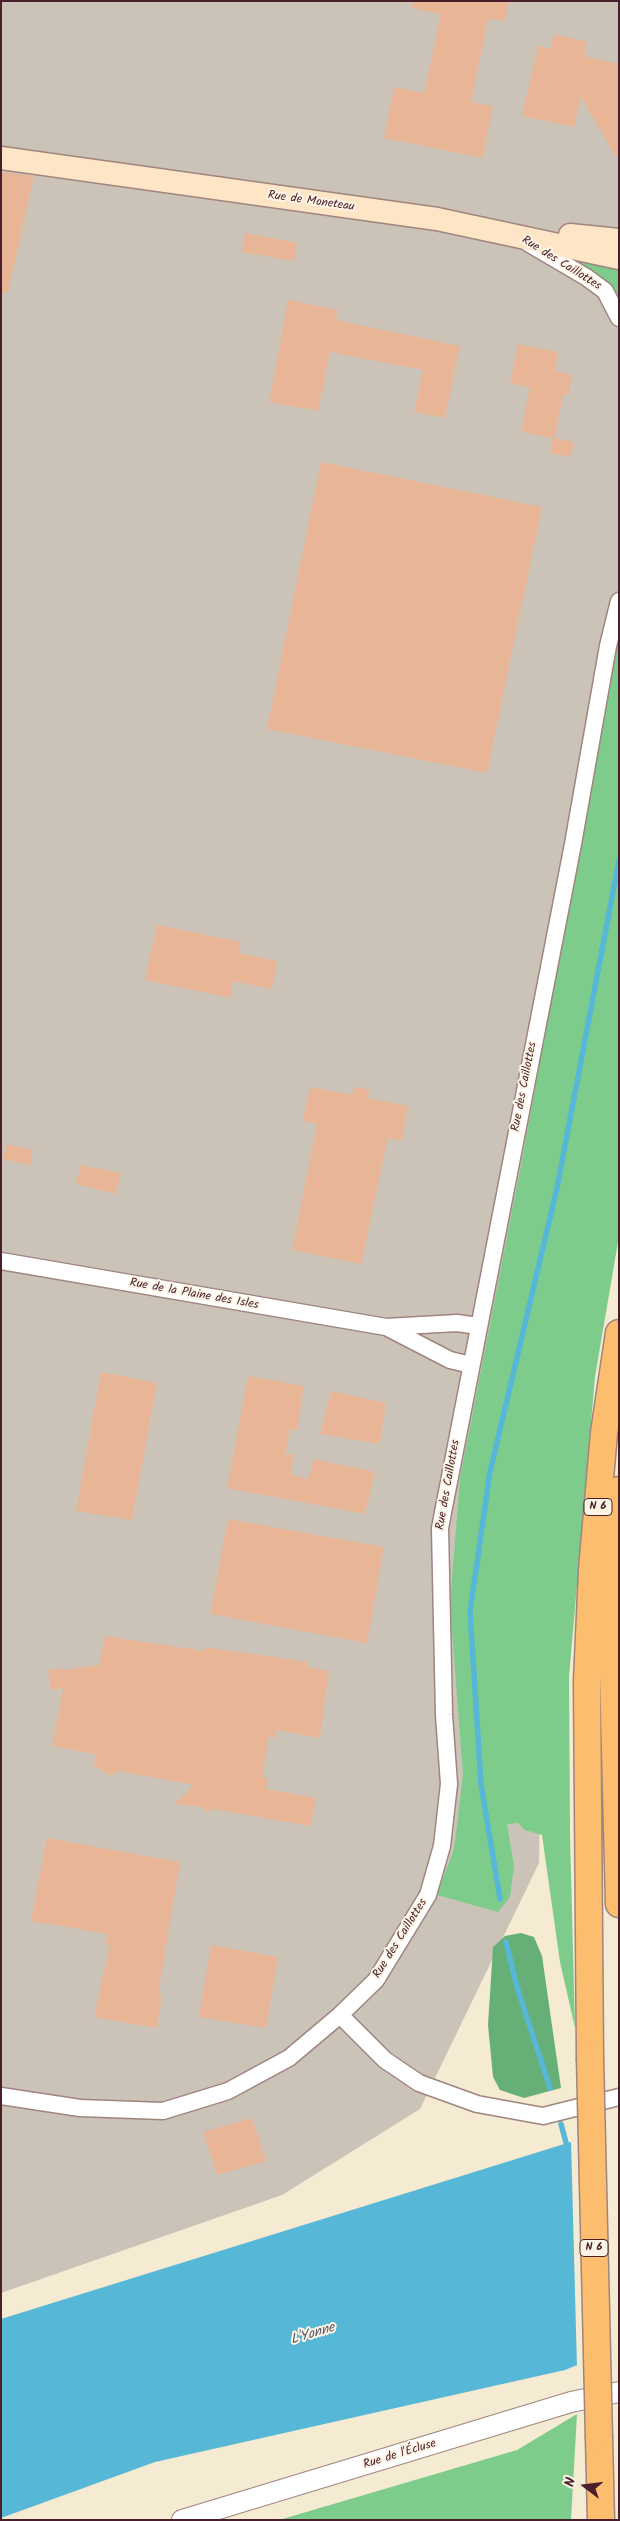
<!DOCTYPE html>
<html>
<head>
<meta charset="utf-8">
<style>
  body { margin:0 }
  #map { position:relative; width:620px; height:2521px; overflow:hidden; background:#f5ead2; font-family:Kalam,sans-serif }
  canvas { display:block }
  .frame { position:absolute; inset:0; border:2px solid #4a1f2b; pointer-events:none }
  .north { position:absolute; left:560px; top:2461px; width:50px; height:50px; -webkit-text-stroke:4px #fcf5e5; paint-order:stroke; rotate:285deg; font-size:14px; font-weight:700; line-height:20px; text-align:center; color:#4a1f2b }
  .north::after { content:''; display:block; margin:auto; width:18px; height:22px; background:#4a1f2b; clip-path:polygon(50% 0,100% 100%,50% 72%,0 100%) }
</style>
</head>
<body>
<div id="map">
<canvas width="620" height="2521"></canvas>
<div class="frame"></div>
<div class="north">N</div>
</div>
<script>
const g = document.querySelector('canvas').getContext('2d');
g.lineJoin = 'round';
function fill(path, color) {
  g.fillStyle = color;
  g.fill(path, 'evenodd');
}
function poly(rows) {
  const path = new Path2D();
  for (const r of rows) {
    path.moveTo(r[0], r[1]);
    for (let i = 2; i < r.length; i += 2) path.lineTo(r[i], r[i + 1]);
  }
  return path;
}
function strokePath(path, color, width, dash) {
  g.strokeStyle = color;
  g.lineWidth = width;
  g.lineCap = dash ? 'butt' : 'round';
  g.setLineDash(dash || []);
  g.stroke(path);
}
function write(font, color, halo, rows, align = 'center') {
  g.font = font + ' Kalam,sans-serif';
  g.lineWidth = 4;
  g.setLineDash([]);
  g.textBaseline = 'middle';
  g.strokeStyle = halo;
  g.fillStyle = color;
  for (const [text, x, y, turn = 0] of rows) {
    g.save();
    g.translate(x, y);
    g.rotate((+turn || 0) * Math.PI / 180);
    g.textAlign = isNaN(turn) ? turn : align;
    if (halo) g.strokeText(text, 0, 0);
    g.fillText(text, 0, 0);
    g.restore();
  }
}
const industrial = poly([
  [1,1,619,1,619,957,543,1619,539,1863,420,2109,282,2195,1,2293]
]);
const green = poly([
  [569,260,619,269,619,303],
  [619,625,619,1236,595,1377,569,1677,570,1834,575,2028,560,1962,542,1835,525,1830,518,1823,507,1824,514,1866,510,1897,498,1912,437,1895,454,1849,463,1775,450,1604,460,1478,522,1160],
  [577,2414,571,2520,279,2520,517,2450]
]);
const forest = poly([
  [521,1933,534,1937,542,1956,561,2088,524,2098,500,2090,493,2077,488,2025,493,1947,505,1936]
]);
const water = poly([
  [619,2127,619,2348,565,2370,155,2462,1,2518,1,2319]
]);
const pier = poly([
  [619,2124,619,2351,577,2368,571,2140]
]);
const stream = poly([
  [500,1899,481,1784,470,1612,490,1472,557,1188,619,860],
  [506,1942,517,1987,550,2088],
  [561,2124,568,2150]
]);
const building = poly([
  [413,1,509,1,505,21,488,19,471,102,493,106,483,158,384,138,394,87,424,93,441,14,412,8],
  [554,34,587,42,584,56,619,64,619,162,581,97,574,127,522,116,538,46,550,49],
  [1,172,34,176,8,293,1,292],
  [245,233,297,243,294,261,242,252],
  [288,300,338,310,336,320,460,346,445,418,414,412,423,370,330,352,318,411,269,402],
  [518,344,558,352,555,371,572,375,569,394,563,394,555,438,574,442,571,457,550,453,553,438,521,432,530,387,510,384],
  [321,462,542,507,487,773,267,729],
  [157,925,241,942,239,953,277,961,272,989,233,981,230,998,145,980],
  [310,1087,352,1095,354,1087,370,1090,368,1098,408,1106,402,1141,388,1138,361,1264,292,1250,317,1124,303,1121],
  [7,1144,33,1150,30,1165,3,1159],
  [81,1165,121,1173,115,1194,76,1184],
  [101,1372,157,1383,132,1520,76,1511],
  [248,1376,304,1386,297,1431,290,1429,285,1454,294,1455,291,1475,309,1479,314,1459,375,1472,365,1514,227,1488],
  [331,1391,386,1403,380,1444,320,1434],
  [228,1519,384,1547,367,1643,210,1614],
  [105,1636,204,1651,205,1647,307,1662,307,1667,329,1671,320,1738,276,1730,275,1738,269,1736,262,1777,268,1778,266,1789,316,1798,310,1826,212,1809,207,1813,203,1807,174,1804,194,1785,118,1771,111,1776,94,1765,95,1754,52,1746,63,1688,51,1690,48,1670,61,1668,63,1670,99,1665],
  [47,1838,180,1862,158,1994,162,1995,157,2028,94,2017,110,1945,105,1945,108,1934,31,1921],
  [211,1945,278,1957,266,2028,199,2017],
  [252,2118,266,2161,217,2175,203,2132]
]);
const minor = poly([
  [528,243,586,277,605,291,619,318],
  [1,1261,386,1327,457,1323,478,1326],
  [388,1328,450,1360,471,1365],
  [340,2015,385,2060,419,2083,477,2104,543,2116,619,2097],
  [1,2096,80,2108,163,2111,228,2091,289,2058,340,2015,376,1980,428,1895,442,1846,449,1784,444,1715,440,1528,573,844,608,646,619,601]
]);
const tertiary = poly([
  [182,2520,571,2402,619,2392]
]);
const secondary = poly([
  [1,158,437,219,619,258],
  [570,235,619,240]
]);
const primary = poly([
  [619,1490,611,1594,619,1904],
  [590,2058,587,1681,592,1570,604,1433,619,1333],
  [599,2438,601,2520]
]);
const primaryBridge = poly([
  [590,2058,599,2438]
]);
const shields = [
  [598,1507,28],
  [594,2248,28]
];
const shieldNames = [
  ["N 6",598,1507],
  ["N 6",594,2248]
];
const streetNames = [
  ["Rue de Moneteau",311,202,8],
  ["Rue des Caillottes",561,264,32],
  ["Rue des Caillottes",525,1087,-79],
  ["Rue de la Plaine des Isles",194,1295,10],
  ["Rue des Caillottes",449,1485,-80],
  ["Rue des Caillottes",401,1939,-58],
  ["Rue de l'Écluse",400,2455,-17]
];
const waterNames = [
  ["L'Yonne",313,2335,-17]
];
fill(industrial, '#cbc3b8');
fill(green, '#7ecc8c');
fill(forest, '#66b078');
fill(water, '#57b7d6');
fill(pier, '#f5ead2');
strokePath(stream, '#57b7d6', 5.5);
fill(building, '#e8b697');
strokePath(minor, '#a0847e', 19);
strokePath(tertiary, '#a0847e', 22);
strokePath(secondary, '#a0847e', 25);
strokePath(primary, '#a0847e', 29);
strokePath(minor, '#fff', 16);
strokePath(tertiary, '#fff', 20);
strokePath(secondary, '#fee5c5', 22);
strokePath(primary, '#fcbd6f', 26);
strokePath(primaryBridge, '#a0847e', 29, []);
strokePath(primaryBridge, '#fcbd6f', 26);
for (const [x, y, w] of shields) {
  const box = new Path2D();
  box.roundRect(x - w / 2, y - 8.5, w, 17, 4);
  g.fillStyle = '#fcf5e5';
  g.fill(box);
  strokePath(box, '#4a1f2b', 1);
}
write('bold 11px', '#4a1f2b', null, shieldNames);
write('12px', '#4a1f2b', '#fcf5e5', streetNames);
write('italic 14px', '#4f5467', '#fcf5e5', waterNames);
</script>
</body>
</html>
